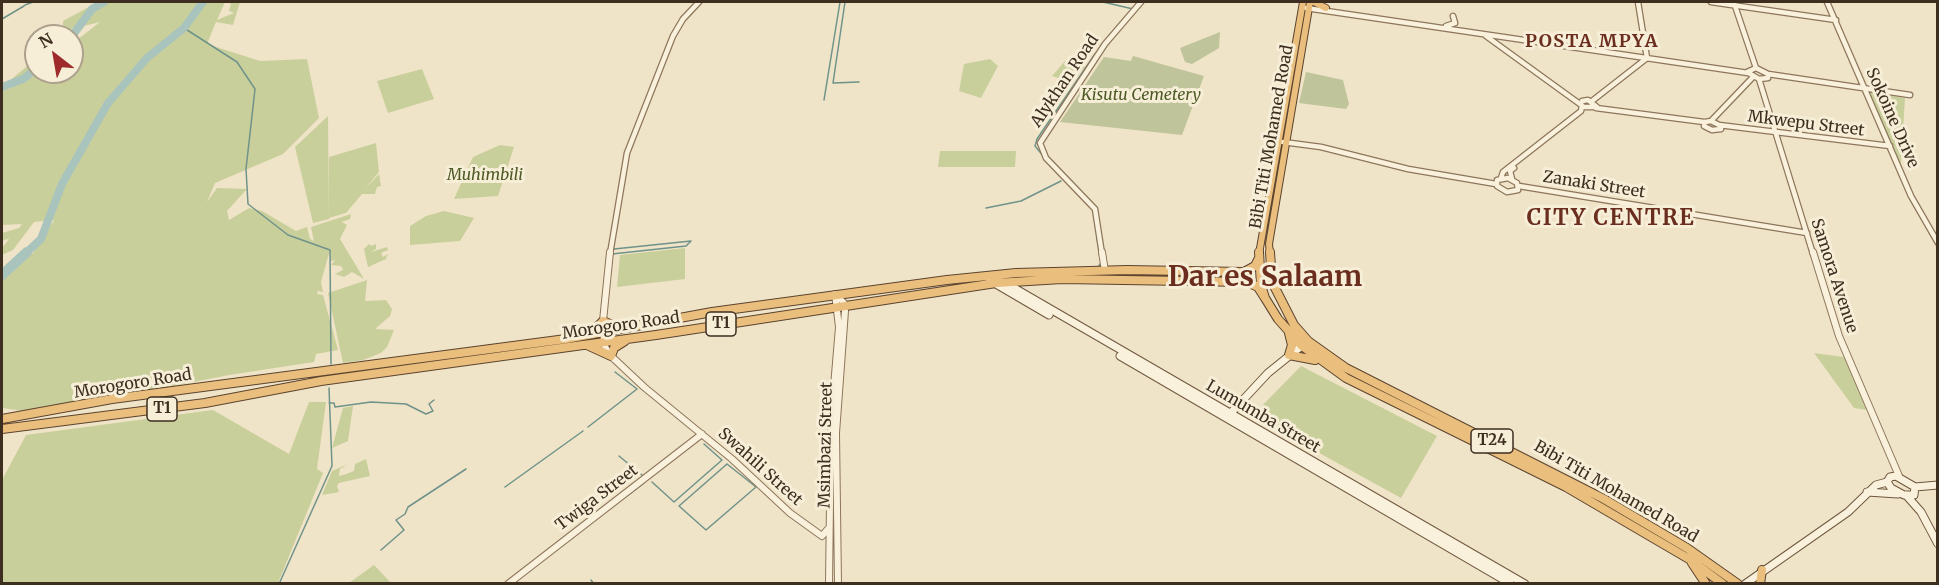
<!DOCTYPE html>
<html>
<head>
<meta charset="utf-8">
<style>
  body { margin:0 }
  #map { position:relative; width:1939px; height:585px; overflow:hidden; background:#f0e4c8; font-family:Merriweather,serif }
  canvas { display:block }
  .frame { position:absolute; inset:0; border:3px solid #3d2e20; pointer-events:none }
  .north { position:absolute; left:24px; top:24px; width:60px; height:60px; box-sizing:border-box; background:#f7eed8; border:2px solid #ada18e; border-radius:50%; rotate:329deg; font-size:16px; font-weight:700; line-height:24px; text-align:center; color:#3d2e20 }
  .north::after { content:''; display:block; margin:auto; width:21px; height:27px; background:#9e2a2b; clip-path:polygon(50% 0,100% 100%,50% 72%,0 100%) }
</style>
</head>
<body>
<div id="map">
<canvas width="1939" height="585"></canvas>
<div class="frame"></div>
<div class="north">N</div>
</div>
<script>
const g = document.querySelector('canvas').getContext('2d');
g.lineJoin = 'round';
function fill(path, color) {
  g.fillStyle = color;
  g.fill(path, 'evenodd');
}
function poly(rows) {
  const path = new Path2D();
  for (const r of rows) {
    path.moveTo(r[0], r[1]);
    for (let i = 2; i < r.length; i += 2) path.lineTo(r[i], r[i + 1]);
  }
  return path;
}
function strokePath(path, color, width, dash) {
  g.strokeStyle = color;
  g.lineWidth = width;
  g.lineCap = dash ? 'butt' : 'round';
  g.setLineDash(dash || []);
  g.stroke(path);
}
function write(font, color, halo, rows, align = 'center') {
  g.font = font + ' Merriweather,serif';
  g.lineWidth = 6;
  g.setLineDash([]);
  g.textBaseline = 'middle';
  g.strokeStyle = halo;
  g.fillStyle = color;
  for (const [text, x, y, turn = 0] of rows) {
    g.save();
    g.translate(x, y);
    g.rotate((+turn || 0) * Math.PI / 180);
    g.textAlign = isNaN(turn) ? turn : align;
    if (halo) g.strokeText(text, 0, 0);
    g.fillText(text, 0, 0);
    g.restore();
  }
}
const green = poly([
  [98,2,95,5,104,2,225,2,217,20,234,13,229,11,231,4,228,2,240,2,233,25,216,22,207,44,260,61,307,59,319,118,283,154,215,183,207,202,217,188,247,189,227,211,229,220,249,208,262,211,296,231,307,227,310,239,314,241,311,227,351,214,350,219,342,222,347,225,340,239,364,279,352,272,344,277,335,274,343,270,341,266,331,265,335,260,331,261,330,250,321,282,323,292,318,291,317,294,323,295,338,350,316,354,314,362,229,375,38,413,2,408,2,273,33,253,54,220,34,222,13,250,2,255,2,248,9,239,2,240,2,233,19,228,22,224,2,225,2,91,14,87,2,89,2,87,26,67,29,59,36,54,36,72,72,72,72,44,100,22,63,31,63,21],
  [990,59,998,66,981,98,959,91,964,64],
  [1065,61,1085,67,1071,82,1052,76],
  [422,69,434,99,388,113,377,81],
  [1865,92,1905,98,1901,164],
  [328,116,329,219,313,223,295,147],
  [376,143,379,172,364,190,379,174,381,186,377,187,375,194,362,194,346,213,329,218,329,157],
  [500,145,514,147,498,196,454,199,473,157],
  [940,151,1016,151,1015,167,938,167],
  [444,211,474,218,460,241,410,245,410,226,426,216],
  [369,244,371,246,376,244,376,249,371,252,387,247,388,250,381,253,383,257,388,254,385,260,388,258,368,267,364,249],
  [685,248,685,279,617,287,620,255],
  [367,280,365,301,386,300,392,309,390,316,375,329,394,330,387,347,381,353,363,360,343,363,328,293],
  [1814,353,1844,357,1867,410,1854,408],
  [1301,366,1437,436,1401,498,1252,416],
  [309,402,326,402,317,469,323,473,278,583,2,583,2,480,26,435,213,410,289,454],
  [353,406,348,441,332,448,343,408],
  [366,459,370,476,339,483,337,486,339,492,322,495,332,471,348,464,340,469,339,476,346,474,354,471,355,464],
  [374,565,391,583,349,583]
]);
const cemetery = poly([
  [1220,32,1219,48,1192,64,1185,62,1180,48],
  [1133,56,1204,76,1182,135,1060,122,1104,57,1131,61],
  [1306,72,1343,80,1349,104,1346,109,1299,103]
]);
const stream = poly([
  [845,2,833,83,859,82],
  [1103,2,1133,9],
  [25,5,33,2],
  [2,19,24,6],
  [184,28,237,62,255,89,246,169,248,204,288,235,330,250,331,364],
  [1109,36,1119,24],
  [824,100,840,2],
  [1044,157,1035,146,1037,139,1095,54],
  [986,208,1021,201,1061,181],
  [1097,238,1101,263,1098,267],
  [612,254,686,246,691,241,614,249],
  [329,403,334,403,335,407,371,402,406,404,426,414,433,411,429,404,434,400],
  [588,427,637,389,615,372],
  [619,456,642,475],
  [727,464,756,487,706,530,679,506,727,464],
  [652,482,674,502,722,460,704,444],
  [505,487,583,431],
  [628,495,644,483],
  [381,550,404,530,396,520,405,514,408,507,466,469],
  [591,580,594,584],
  [279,584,332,466,329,388]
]);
const riverFar1 = poly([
  [72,36,92,9,104,2],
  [2,87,23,79,36,69],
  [25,254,41,239,62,184,108,103,147,58,184,28,203,2]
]);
const river = poly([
  [2,275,27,252]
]);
const tertiaryFar1 = poly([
  [1711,2,1836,20],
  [1827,2,1911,196,1938,243],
  [1734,3,1756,68],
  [1306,8,1748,73],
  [1446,26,1455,23,1453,16],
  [1486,36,1584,107,1597,107,1588,100,1582,101,1581,104],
  [1756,68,1768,74,1768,78,1759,79,1747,72,1756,68],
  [1768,74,1910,95],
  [1759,79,1813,254],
  [1592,101,1647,58,1638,2],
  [1596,108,1704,122],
  [1711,121,1753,77],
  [1711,121,1719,125,1721,129,1712,130,1704,126,1705,122,1711,121],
  [1719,125,1890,146],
  [1283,142,1321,147,1408,169,1496,184],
  [1501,178,1503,172,1581,111,1582,106],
  [1508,178,1517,183,1518,190,1507,192,1497,186,1497,180,1508,178],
  [1512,179,1510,171,1514,168],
  [1519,186,1807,233],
  [610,254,627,153,673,36,683,19,699,2],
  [1102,254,1095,209,1046,158,1040,143,1105,44,1141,2]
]);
const tertiary = poly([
  [610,252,603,321,604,345,611,356,644,387,732,459,790,513,822,536,828,529],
  [1102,252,1105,271],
  [1813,252,1839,336,1899,476],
  [836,295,844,303,845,311,836,433,838,584],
  [508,584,702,434],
  [829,584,831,422,839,327,835,294]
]);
const secondary = poly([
  [987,277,1009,285,1525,584],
  [996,284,1049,315],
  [1120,356,1511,584],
  [1229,415,1268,373,1304,344],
  [1887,482,1891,488,1904,495,1914,495,1915,487],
  [1887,482,1890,477,1896,476,1915,487],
  [1915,487,1938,485],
  [1867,492,1898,494],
  [1906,495,1921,512,1938,544],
  [1745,584,1848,512,1876,485,1887,482]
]);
const trunkFar1 = poly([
  [1314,2,1326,8],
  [1259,254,1303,2],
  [1270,254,1269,244,1310,2]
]);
const trunk = poly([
  [1259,252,1261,285,1265,298,1278,319,1302,346,1346,378,1566,487,1689,559,1723,584],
  [1270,252,1272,282,1294,325,1308,341,1346,368,1604,499,1687,548,1738,584],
  [592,332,603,321,617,327],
  [1289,333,1292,345,1289,355,1315,360],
  [587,345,611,356,614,348,625,341],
  [2,419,112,399,566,339,712,312,947,280,1016,273,1127,270,1244,272,1255,266,1259,258],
  [2,429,205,403,321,381,656,335,996,283,1062,279,1247,282,1258,287,1265,298],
  [1692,563,1706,584],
  [1760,584,1762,570]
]);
const shields = [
  [721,324,30],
  [162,409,30],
  [1492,441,42]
];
const shieldNames = [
  ["T1",721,324],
  ["T1",162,409],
  ["T24",1492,441]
];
const streetNames = [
  ["Alykhan Road",1065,81,-56],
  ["Sokoine Drive",1892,118,66],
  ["Mkwepu Street",1806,124,7],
  ["Bibi Titi Mohamed Road",1272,137,-80],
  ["Zanaki Street",1594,185,9],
  ["Samora Avenue",1834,276,72],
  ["Morogoro Road",621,326,-8],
  ["Morogoro Road",133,384,-9],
  ["Lumumba Street",1263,417,30],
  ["Msimbazi Street",826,445,-89],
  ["Swahili Street",760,467,42],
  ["Bibi Titi Mohamed Road",1616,492,30],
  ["Twiga Street",597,498,-37]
];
const parkNames = [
  ["Kisutu Cemetery",1141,95],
  ["Muhimbili",485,175]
];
const farDistrictnames = [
  ["POSTA MPYA",1592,42]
];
const districtNames = [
  ["CITY CENTRE",1611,219]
];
const townNames = [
  ["Dar es Salaam",1265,278]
];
fill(green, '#c9cf9b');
fill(cemetery, '#bfc49a');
strokePath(stream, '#6f938a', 1.5);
strokePath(riverFar1, '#a9c4bc', 8);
strokePath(river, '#a9c4bc', 10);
strokePath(tertiaryFar1, '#8d765c', 7);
strokePath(tertiary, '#8d765c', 8);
strokePath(secondary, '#6f573f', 9);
strokePath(trunkFar1, '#5b4430', 8);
strokePath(trunk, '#5b4430', 10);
strokePath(tertiaryFar1, '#faf1dc', 4.5);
strokePath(tertiary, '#faf1dc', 6);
strokePath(secondary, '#faf1dc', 7);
strokePath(trunkFar1, '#eabe7c', 6);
strokePath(trunk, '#eabe7c', 8);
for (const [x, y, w] of shields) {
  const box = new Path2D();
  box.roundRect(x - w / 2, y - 12, w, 24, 4.5);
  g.fillStyle = '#f7eed8';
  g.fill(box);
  strokePath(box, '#3d2e20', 1.5);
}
write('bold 15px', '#3d2e20', null, shieldNames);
write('16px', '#3d2e20', '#f7eed8', streetNames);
write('italic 16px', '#4d5a26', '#f7eed8', parkNames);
g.letterSpacing = '1.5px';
write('bold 18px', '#6b2e1e', '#f7eed8', farDistrictnames);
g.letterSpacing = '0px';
g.letterSpacing = '1.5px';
write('bold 22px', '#6b2e1e', '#f7eed8', districtNames);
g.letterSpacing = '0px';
write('bold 28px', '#6b2e1e', '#f7eed8', townNames);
</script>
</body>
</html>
